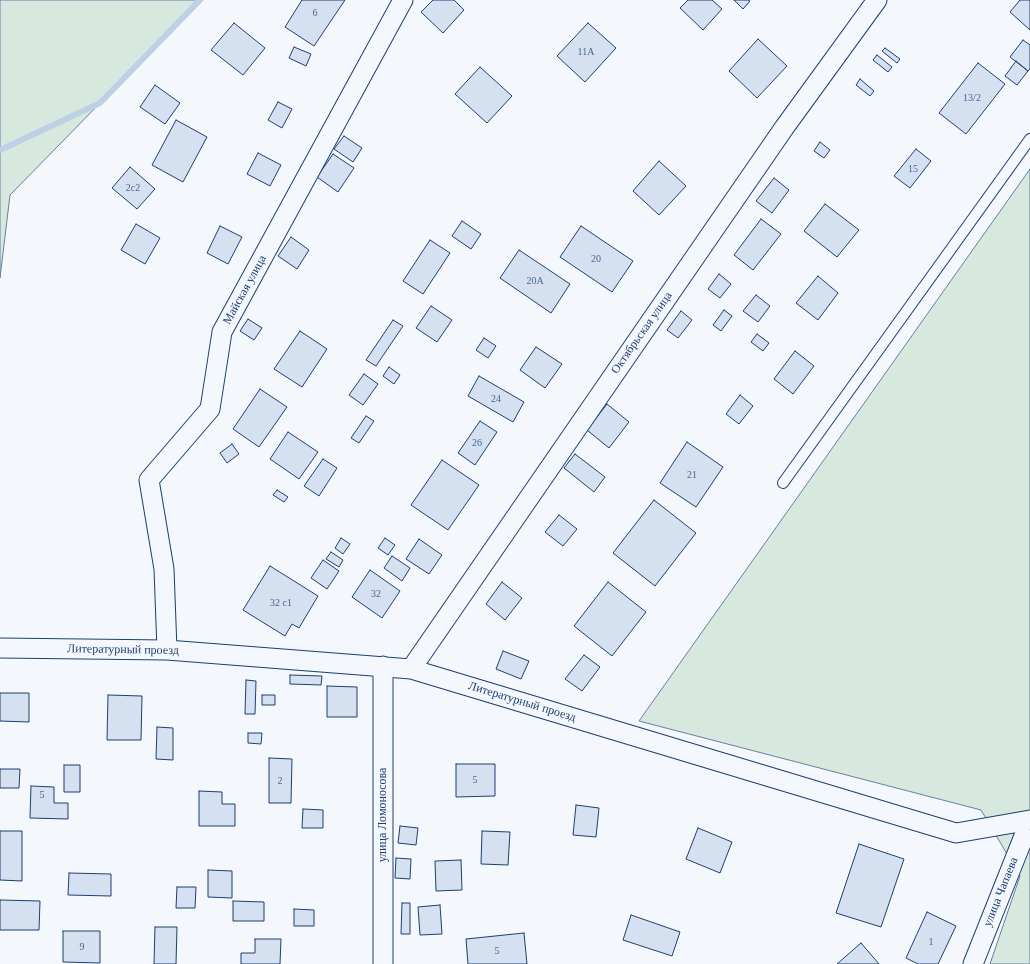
<!DOCTYPE html>
<html>
<head>
<meta charset="utf-8">
<style>
  body { margin:0 }
  canvas { display:block; background:#f4f7fb }
</style>
</head>
<body>
<canvas width="1030" height="964"></canvas>
<script>
const g = document.querySelector('canvas').getContext('2d');
g.lineJoin = 'round';
function fill(path, color) {
  g.fillStyle = color;
  g.fill(path, 'evenodd');
}
function poly(rows) {
  const path = new Path2D();
  for (const r of rows) {
    path.moveTo(r[0], r[1]);
    for (let i = 2; i < r.length; i += 2) path.lineTo(r[i], r[i + 1]);
  }
  return path;
}
function strokePath(path, color, width, dash) {
  g.strokeStyle = color;
  g.lineWidth = width;
  g.lineCap = dash ? 'butt' : 'round';
  g.setLineDash(dash || []);
  g.stroke(path);
}
function write(font, color, halo, rows, align = 'center') {
  g.font = font + ' "Times New Roman",serif';
  g.lineWidth = 4;
  g.setLineDash([]);
  g.textBaseline = 'middle';
  g.strokeStyle = halo;
  g.fillStyle = color;
  for (const [text, x, y, turn = 0] of rows) {
    g.save();
    g.translate(x, y);
    g.rotate((+turn || 0) * Math.PI / 180);
    g.textAlign = isNaN(turn) ? turn : align;
    if (halo) g.strokeText(text, 0, 0);
    g.fillText(text, 0, 0);
    g.restore();
  }
}
const green = poly([
  [0,0,201,0,10,195,0,278,0,0],
  [1030,169,1030,964,990,964,1020,876,981,810,639,721,1030,169]
]);
const stream = poly([
  [0,150,100,103,200,0]
]);
const building = poly([
  [302,0,345,0,314,46,285,27,302,0],
  [433,0,454,0,464,10,443,33,421,12,433,0],
  [688,0,712,0,722,9,703,30,680,8,688,0],
  [734,0,748,0,750,1,743,9,734,0],
  [1020,0,1030,0,1030,30,1010,12,1020,0],
  [234,23,265,48,243,75,211,50,234,23],
  [588,23,616,48,585,82,557,56,588,23],
  [758,39,787,66,757,98,729,71,758,39],
  [1023,40,1030,45,1030,69,1028,71,1010,57,1023,40],
  [294,47,311,54,306,66,289,58,294,47],
  [885,48,900,59,897,63,882,51,885,48],
  [877,55,892,67,888,72,873,60,877,55],
  [1016,61,1028,71,1017,85,1005,76,1016,61],
  [978,63,1005,84,966,134,939,113,978,63],
  [480,67,512,96,487,123,455,94,480,67],
  [860,79,874,91,870,96,856,85,860,79],
  [155,85,180,103,165,124,140,107,155,85],
  [278,102,292,109,282,128,268,120,278,102],
  [176,120,207,137,183,182,152,165,176,120],
  [344,136,362,148,353,162,334,149,344,136],
  [820,142,830,150,824,158,814,151,820,142],
  [916,149,931,161,910,188,894,176,916,149],
  [258,153,281,165,270,186,247,174,258,153],
  [333,154,354,168,338,192,317,177,333,154],
  [659,161,686,186,659,215,633,191,659,161],
  [130,167,155,189,137,209,112,188,130,167],
  [774,178,789,190,772,213,756,201,774,178],
  [825,204,859,230,837,257,804,231,825,204],
  [761,219,781,234,753,270,734,255,761,219],
  [462,221,481,234,471,249,452,236,462,221],
  [136,224,160,238,145,264,121,250,136,224],
  [220,226,242,237,228,264,207,253,220,226],
  [581,226,633,261,612,292,560,257,581,226],
  [291,237,309,250,297,269,278,256,291,237],
  [430,240,450,253,423,294,403,281,430,240],
  [519,250,570,284,551,313,500,278,519,250],
  [719,274,731,284,720,298,708,289,719,274],
  [818,276,838,293,818,320,796,303,818,276],
  [756,295,770,306,758,322,743,311,756,295],
  [431,306,452,320,437,342,416,328,431,306],
  [724,310,732,316,721,331,713,325,724,310],
  [681,311,692,320,678,338,667,330,681,311],
  [248,319,262,328,254,340,240,331,248,319],
  [393,320,403,326,376,366,366,360,393,320],
  [300,331,327,349,302,387,274,369,300,331],
  [757,334,769,343,763,351,751,342,757,334],
  [484,338,496,346,488,358,476,350,484,338],
  [536,347,562,364,545,388,520,370,536,347],
  [795,351,814,366,793,394,774,379,795,351],
  [389,367,400,375,394,384,383,376,389,367],
  [364,374,378,384,363,405,349,395,364,374],
  [479,376,524,402,513,422,468,396,479,376],
  [260,389,287,407,259,447,233,429,260,389],
  [740,395,753,406,739,424,726,414,740,395],
  [607,404,629,422,609,448,587,430,607,404],
  [366,416,374,421,359,443,351,438,366,416],
  [480,421,497,432,475,465,458,453,480,421],
  [288,432,318,452,299,479,270,459,288,432],
  [687,442,723,467,696,507,660,483,687,442],
  [232,444,239,454,227,463,220,453,232,444],
  [575,454,605,477,594,492,564,468,575,454],
  [323,459,337,468,319,496,304,486,323,459],
  [442,460,479,485,448,530,411,505,442,460],
  [277,490,288,497,284,502,273,495,277,490],
  [654,500,696,533,655,586,613,553,654,500],
  [559,515,577,529,563,546,545,532,559,515],
  [341,538,350,544,343,554,335,548,341,538],
  [385,538,395,545,388,555,378,548,385,538],
  [419,539,442,555,429,574,406,559,419,539],
  [331,552,343,560,339,567,326,559,331,552],
  [392,556,410,568,402,581,384,568,392,556],
  [323,560,339,571,327,589,311,578,323,560],
  [270,566,318,596,299,628,292,624,285,636,243,610,270,566],
  [370,570,400,591,382,618,352,597,370,570],
  [502,582,522,598,505,620,486,604,502,582],
  [608,582,646,612,612,656,574,626,608,582],
  [503,651,529,661,521,679,496,669,503,651],
  [584,655,600,667,582,691,565,679,584,655],
  [290,675,322,676,321,685,290,684,290,675],
  [246,680,256,681,255,714,245,714,246,680],
  [327,686,357,687,357,717,327,717,327,686],
  [0,693,29,693,29,722,0,721,0,693],
  [108,695,142,696,141,740,107,740,108,695],
  [262,695,275,695,275,705,262,705,262,695],
  [157,727,173,728,173,760,156,759,157,727],
  [248,733,262,733,261,744,248,743,248,733],
  [269,758,292,759,291,803,269,803,269,758],
  [456,764,495,764,495,796,456,797,456,764],
  [64,765,80,765,80,792,64,792,64,765],
  [0,769,20,769,19,788,0,788,0,769],
  [31,786,54,787,54,803,68,803,68,819,30,818,31,786],
  [199,791,222,792,222,804,235,804,235,826,199,826,199,791],
  [576,805,599,808,596,837,573,835,576,805],
  [303,809,323,810,323,828,302,828,303,809],
  [400,826,418,828,416,845,398,843,400,826],
  [698,828,732,842,720,873,686,859,698,828],
  [0,831,22,831,22,881,0,880,0,831],
  [482,831,510,832,508,865,481,864,482,831],
  [859,844,904,859,881,927,836,913,859,844],
  [396,858,411,859,410,879,395,878,396,858],
  [461,860,462,890,436,891,435,861,461,860],
  [208,870,232,871,232,898,208,897,208,870],
  [69,873,111,874,111,896,68,895,69,873],
  [177,887,196,887,195,908,176,908,177,887],
  [0,900,40,901,39,930,0,930,0,900],
  [233,901,264,902,264,921,233,921,233,901],
  [402,903,410,903,410,934,401,934,402,903],
  [440,905,442,934,420,935,418,907,440,905],
  [294,909,314,910,314,926,294,926,294,909],
  [927,912,956,926,938,964,918,964,906,958,927,912],
  [631,915,680,932,672,956,623,940,631,915],
  [155,927,177,927,176,964,154,964,155,927],
  [63,931,100,931,100,963,63,962,63,931],
  [524,933,527,964,468,964,466,939,524,933],
  [255,939,281,939,280,964,241,964,241,953,255,953,255,939],
  [861,943,879,964,837,964,861,943]
]);
const service = poly([
  [783,483,1030,139]
]);
const minor = poly([
  [0,648,167,650,411,669,956,833,1030,820],
  [167,650,164,569,149,480,210,409,222,332,403,0],
  [383,666,383,964],
  [411,669,784,128,877,0],
  [973,964,1030,821]
]);
const numberNames = [
  ["6",315,13],
  ["11А",586,52],
  ["13/2",972,98],
  ["15",913,169],
  ["2с2",133,188],
  ["20",596,259],
  ["20А",535,281],
  ["24",496,399],
  ["26",477,443],
  ["21",692,475],
  ["32",376,594],
  ["32 с1",281,603],
  ["5",475,780],
  ["2",280,781],
  ["5",42,795],
  ["1",931,942],
  ["9",82,947],
  ["5",497,951]
];
const streetNames = [
  ["Майская улица",245,290,-61],
  ["Октябрьская улица",642,333,-55],
  ["Литературный проезд",123,650,1],
  ["Литературный проезд",522,702,17],
  ["улица Ломоносова",383,815,-90],
  ["улица Чапаева",1001,892,-68]
];
fill(green, '#d7e8df');
strokePath(green, '#687fa3', 1);
strokePath(stream, '#bed0e5', 6);
fill(building, '#d5e0f0');
strokePath(building, '#1d3f73', 1);
strokePath(service, '#1d3f73', 12);
strokePath(minor, '#1d3f73', 21);
strokePath(service, '#f4f7fb', 10);
strokePath(minor, '#f4f7fb', 19);
write('10px', '#4b6792', null, numberNames);
write('12px', '#1d3f73', '#f4f7fb', streetNames);
</script>
</body>
</html>
